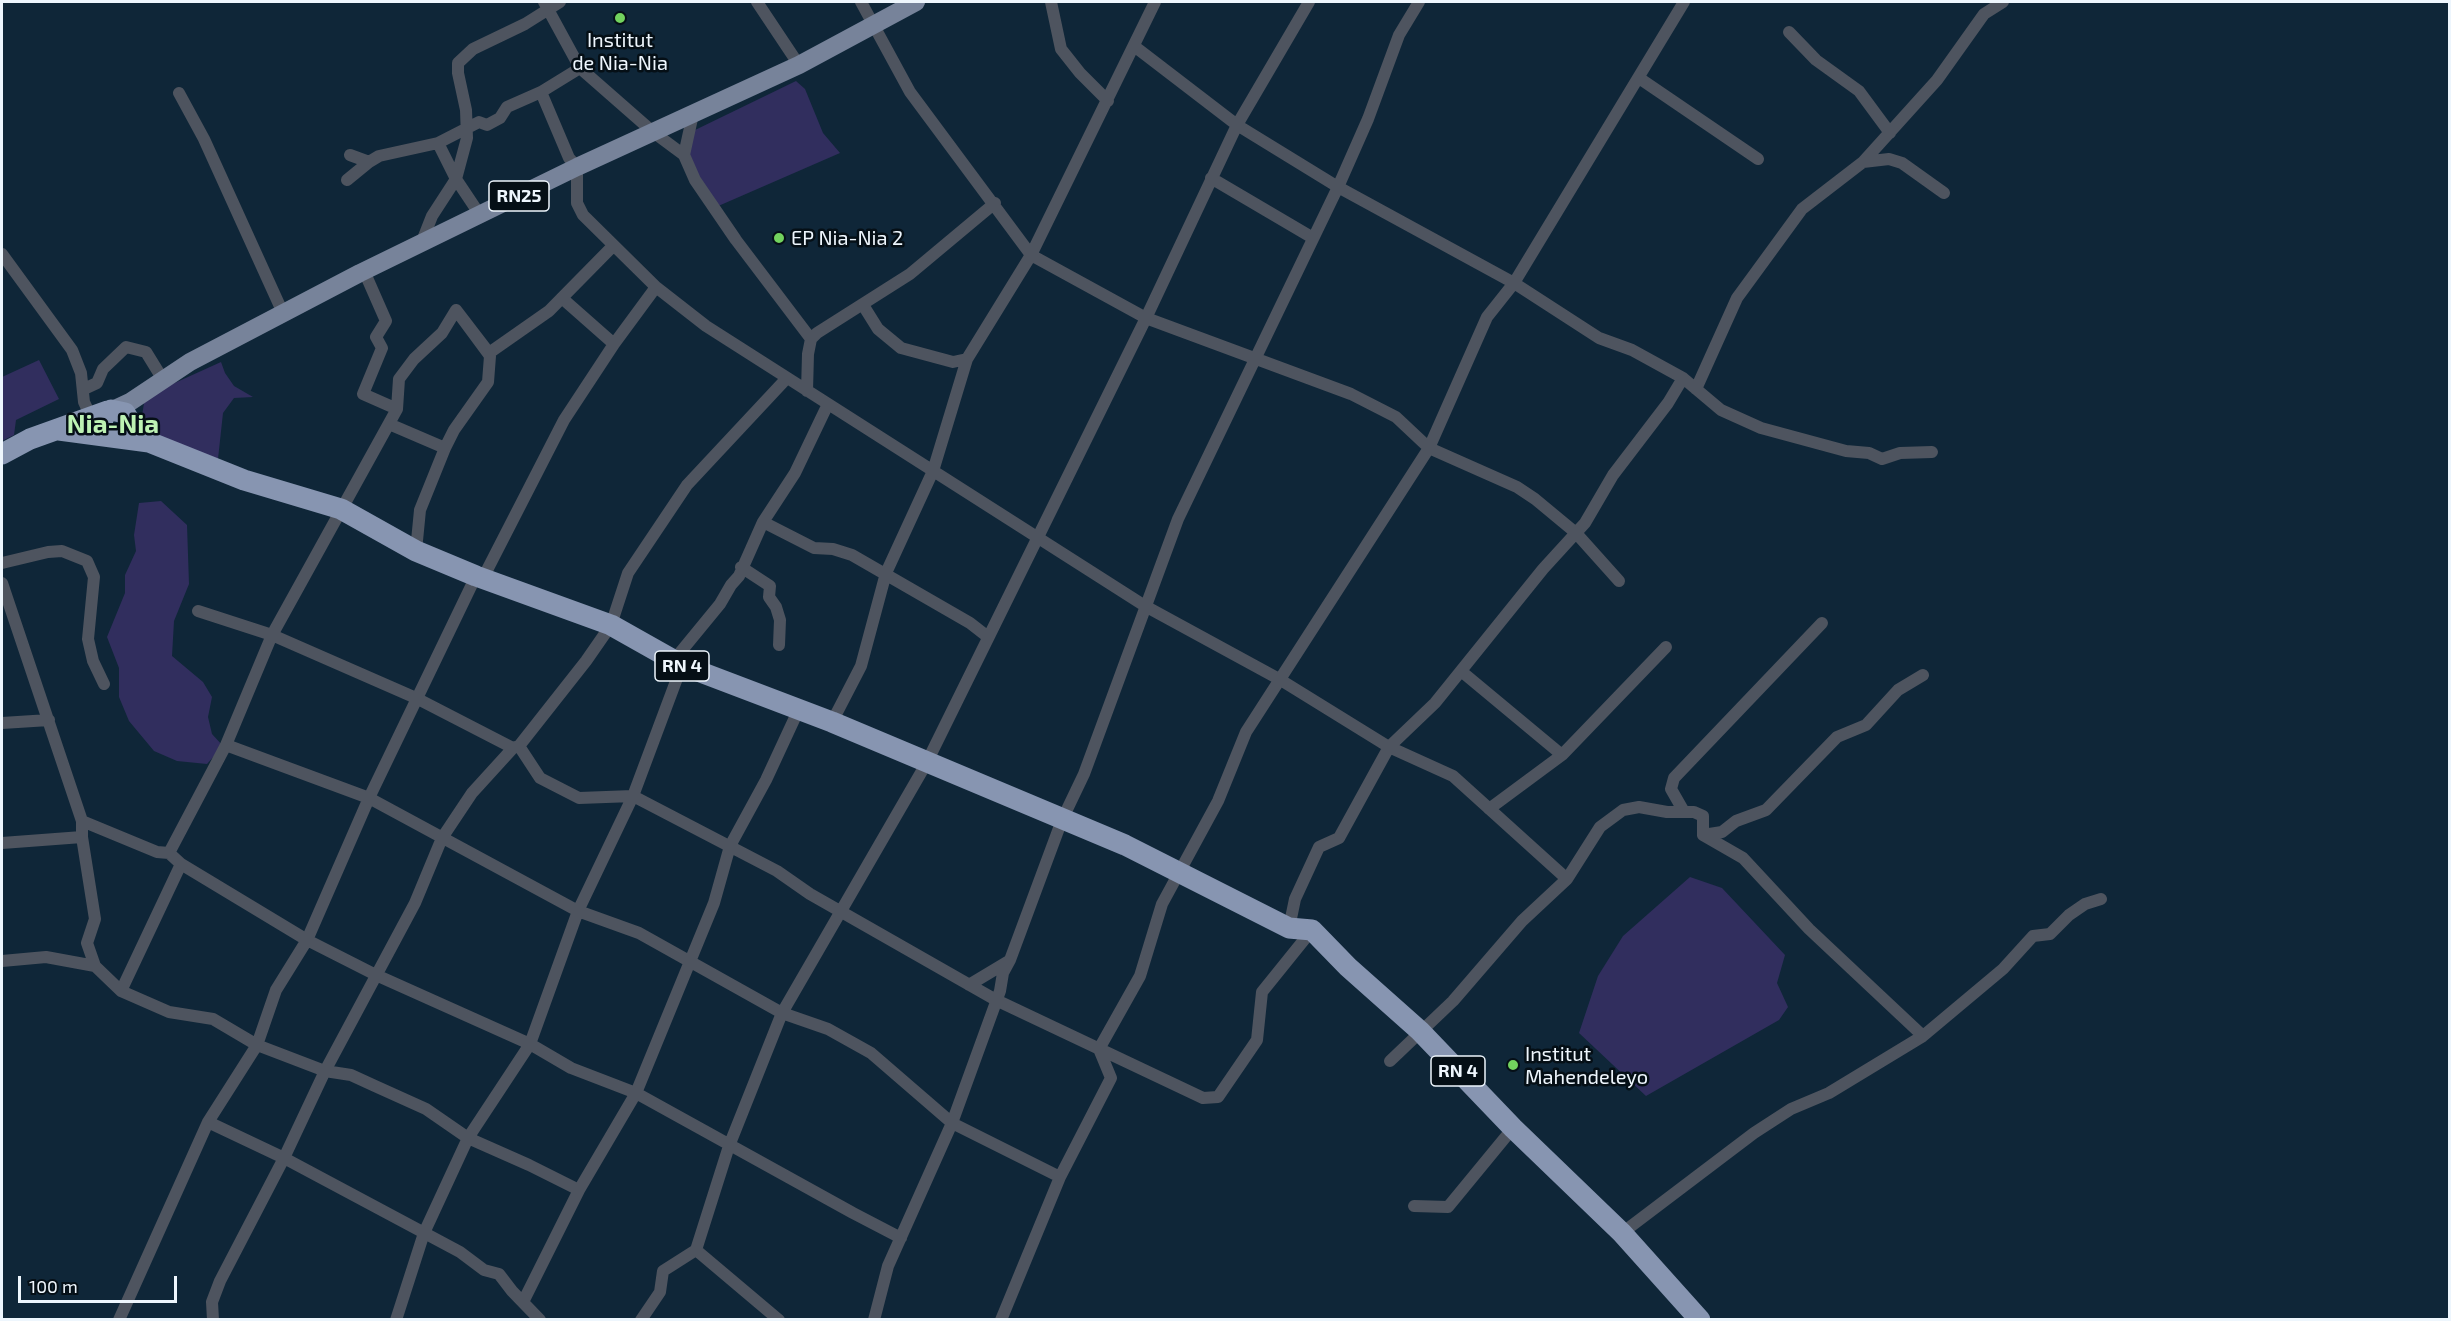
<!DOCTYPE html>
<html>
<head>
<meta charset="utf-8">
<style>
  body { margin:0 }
  #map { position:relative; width:2451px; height:1321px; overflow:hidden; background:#0f2638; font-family:"Exo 2",sans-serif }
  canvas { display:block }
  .frame { position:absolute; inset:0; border:3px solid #eef6fd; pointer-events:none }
  .scale { position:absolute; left:18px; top:1276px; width:159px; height:27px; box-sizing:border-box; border:3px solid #eef6fd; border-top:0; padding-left:8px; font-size:18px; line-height:21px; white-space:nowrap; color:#eef6fd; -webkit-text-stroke:4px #050f16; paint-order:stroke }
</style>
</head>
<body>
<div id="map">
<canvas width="2451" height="1321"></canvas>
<div class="frame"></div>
<div class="scale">100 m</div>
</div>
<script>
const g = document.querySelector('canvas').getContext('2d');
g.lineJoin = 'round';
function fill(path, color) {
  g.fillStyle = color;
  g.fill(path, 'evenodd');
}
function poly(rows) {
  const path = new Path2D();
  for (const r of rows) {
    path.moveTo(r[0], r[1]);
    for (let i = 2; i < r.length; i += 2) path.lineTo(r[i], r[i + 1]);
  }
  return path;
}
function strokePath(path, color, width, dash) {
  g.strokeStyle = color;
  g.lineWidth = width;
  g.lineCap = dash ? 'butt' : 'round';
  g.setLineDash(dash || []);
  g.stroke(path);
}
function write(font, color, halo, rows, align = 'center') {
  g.font = font + ' "Exo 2",sans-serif';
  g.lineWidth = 5;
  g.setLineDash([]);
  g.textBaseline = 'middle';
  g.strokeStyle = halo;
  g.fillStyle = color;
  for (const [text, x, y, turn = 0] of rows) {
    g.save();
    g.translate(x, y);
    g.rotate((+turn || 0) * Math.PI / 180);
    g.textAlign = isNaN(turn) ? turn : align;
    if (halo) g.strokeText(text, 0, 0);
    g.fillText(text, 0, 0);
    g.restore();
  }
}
const green = poly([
  [796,81,805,89,823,133,840,153,716,207,687,155,693,131],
  [39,360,59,399,16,420,14,435,2,441,2,377],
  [221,362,225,373,234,386,253,397,234,398,223,413,218,459,157,436,150,430,142,416,144,403,157,391],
  [161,501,187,525,189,584,174,621,172,656,203,682,212,697,208,717,212,734,223,746,207,764,177,761,154,751,129,721,119,697,119,668,107,637,125,593,125,575,136,551,134,535,139,503],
  [1690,877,1722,888,1785,955,1777,983,1788,1007,1779,1020,1646,1096,1579,1033,1598,976,1623,936]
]);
const street = poly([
  [544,2,580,68,653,132,684,155,695,180,736,240,811,339],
  [757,2,799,65],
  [861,2,910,92,1031,255,1146,318,1351,394,1396,417,1429,448,1517,487,1535,499,1576,533,1619,581],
  [1051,2,1061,49,1080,73,1108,101],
  [1789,32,1816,60,1859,91,1890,133],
  [1134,46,1237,125,1338,187,1514,283,1599,338,1632,350,1683,378,1721,410,1761,428,1846,451,1869,453,1882,459,1900,453,1932,452],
  [1639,78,1758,159],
  [541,92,569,158,577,167,577,203,583,215,656,287,706,326,1145,606,1279,679,1389,747,1453,776,1567,879],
  [179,93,204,139,283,313],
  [350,155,369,162,379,156,438,143],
  [684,155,693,114],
  [1863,162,1889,159,1902,163,1944,193],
  [1211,178,1313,238],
  [347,180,369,162],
  [480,215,456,179,438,143,479,122,487,125,500,118,507,107,541,92,580,68],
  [421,244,432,216,456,179,467,138,466,110,458,73,458,63,473,49,525,24,560,2],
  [2,254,72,350,81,373,84,402,91,417],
  [364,271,386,321,376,337,382,348,363,394,397,409],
  [563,299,614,344],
  [863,305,878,329,901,348,953,362,967,359],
  [84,389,97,383,103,369,126,347,146,352,162,378],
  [1696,389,1737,298,1802,209,1863,162,1937,80,1984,14,2003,2],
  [807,391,808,354,811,339,817,333,910,274,995,203],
  [389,424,445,448],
  [763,522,814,548,833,549,852,555,970,623,988,637],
  [416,551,420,510,445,448,454,430,488,382,490,356,456,310,489,353,549,311,612,247],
  [2,563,48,552,62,551,87,561,94,577,88,639,93,661,104,684],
  [741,567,770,586,769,597,776,607,780,620,779,645],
  [483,578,564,420,614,344,656,287],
  [2,583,82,821,82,837,95,919,87,943,95,966],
  [198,611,272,635,416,698,513,748,519,746,540,778,579,798,633,796,777,871,810,894,996,1000,1203,1098,1218,1097,1257,1040,1262,992,1312,930],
  [674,660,720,604,731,585,739,576,763,522,795,473,828,404],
  [1461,671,1562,755],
  [832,722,861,666,886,573,933,471,967,359,1031,255,1155,2],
  [2,723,49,720],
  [226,745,369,798,578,911,639,933,782,1013,828,1029,871,1053,952,1123,1060,1177],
  [519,746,586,661,611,625,628,573,687,485,787,378],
  [1489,809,1562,755,1666,647],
  [1683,810,1671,789,1674,778,1822,623],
  [82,821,157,852,169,853,181,864,307,940,376,975,530,1044,571,1068,636,1093,853,1213,901,1238],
  [1703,835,1722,832,1736,821,1766,810,1837,737,1866,725,1898,690,1923,675],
  [2,843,82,837],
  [169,853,226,745,272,635,397,409,399,379,414,359,442,333,456,310],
  [1289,928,1295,899,1319,847,1339,838,1389,747,1435,703,1543,569,1585,523,1613,475,1668,403,1683,378],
  [2,961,46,957,95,966,121,991,169,1012,213,1019,257,1045,325,1071,351,1075,375,1086,426,1109,468,1138,529,1165,579,1190],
  [969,985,1009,961],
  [121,991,181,864],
  [1390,1061,1453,1001,1522,921,1567,879,1600,827,1623,810,1639,807,1667,812,1694,812,1703,816,1703,835,1743,858,1809,929,1923,1036],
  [208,1122,284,1158,460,1252,484,1270,499,1274,512,1291,540,1320],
  [1414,1206,1448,1207,1513,1128],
  [1622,1233,1754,1133,1791,1109,1829,1093,1923,1036,2003,969,2033,936,2050,934,2069,915,2085,904,2101,899],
  [696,1250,779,1320],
  [523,1302,579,1190,636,1093,714,903,730,846,766,780,798,711],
  [119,1320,208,1122,257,1045,276,990,307,940,369,798,476,576],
  [213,1320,212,1302,220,1281,284,1158,325,1071,415,903,442,838,472,793,513,748],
  [396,1320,424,1233,468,1138,530,1044,578,911,633,796,682,665],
  [641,1320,660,1292,663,1271,696,1250,729,1146,782,1013,926,764,1146,318,1237,125,1309,2],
  [874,1320,888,1266,952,1123,1000,991,1003,973,1010,960,1062,820,1084,774,1178,519,1338,187,1368,119,1399,35,1419,2],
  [1001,1320,1060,1177,1111,1078,1099,1049,1140,976,1162,904,1218,801,1246,732,1429,448,1487,317,1514,283,1684,2]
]);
const primary = poly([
  [115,409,130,402,190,362,360,273,577,167,799,65,916,2]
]);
const highway = poly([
  [102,422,105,414,111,410,125,413,129,420,129,428,119,437],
  [59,430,149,442,244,480,341,509,416,551,476,576,611,625,682,665,832,722,1125,845,1289,928,1312,930,1348,967,1420,1031,1513,1128,1622,1233,1700,1320],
  [2,454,30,439,108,411]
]);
const markers = [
  [620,18,6,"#72d25e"],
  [779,238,6,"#72d25e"],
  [1513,1065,6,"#72d25e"]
];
const shields = [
  [519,196,60],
  [682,666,54],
  [1458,1071,54]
];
const shieldNames = [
  ["RN25",519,196],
  ["RN 4",682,666],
  ["RN 4",1458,1071]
];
const poiNames = [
  ["Institut",620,40,"center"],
  ["de Nia-Nia",620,63,"center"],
  ["EP Nia-Nia 2",791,238],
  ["Institut",1525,1054],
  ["Mahendeleyo",1525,1077]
];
const districtNames = [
  ["Nia-Nia",113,424]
];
fill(green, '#312e5e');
strokePath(street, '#4e545f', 12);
strokePath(primary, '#77839a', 18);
strokePath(highway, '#8795b1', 21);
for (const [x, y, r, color] of markers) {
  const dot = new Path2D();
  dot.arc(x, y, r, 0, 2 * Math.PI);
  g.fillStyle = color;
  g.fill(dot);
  strokePath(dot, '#050f16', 2);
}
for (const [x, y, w] of shields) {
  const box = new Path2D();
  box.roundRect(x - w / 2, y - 15, w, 30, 4.5);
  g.fillStyle = '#050f16';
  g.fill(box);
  strokePath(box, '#eef6fd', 1.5);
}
write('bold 18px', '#eef6fd', null, shieldNames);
write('20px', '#eef6fd', '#050f16', poiNames, 'left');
write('bold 26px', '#bdf2b3', '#050f16', districtNames);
</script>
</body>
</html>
